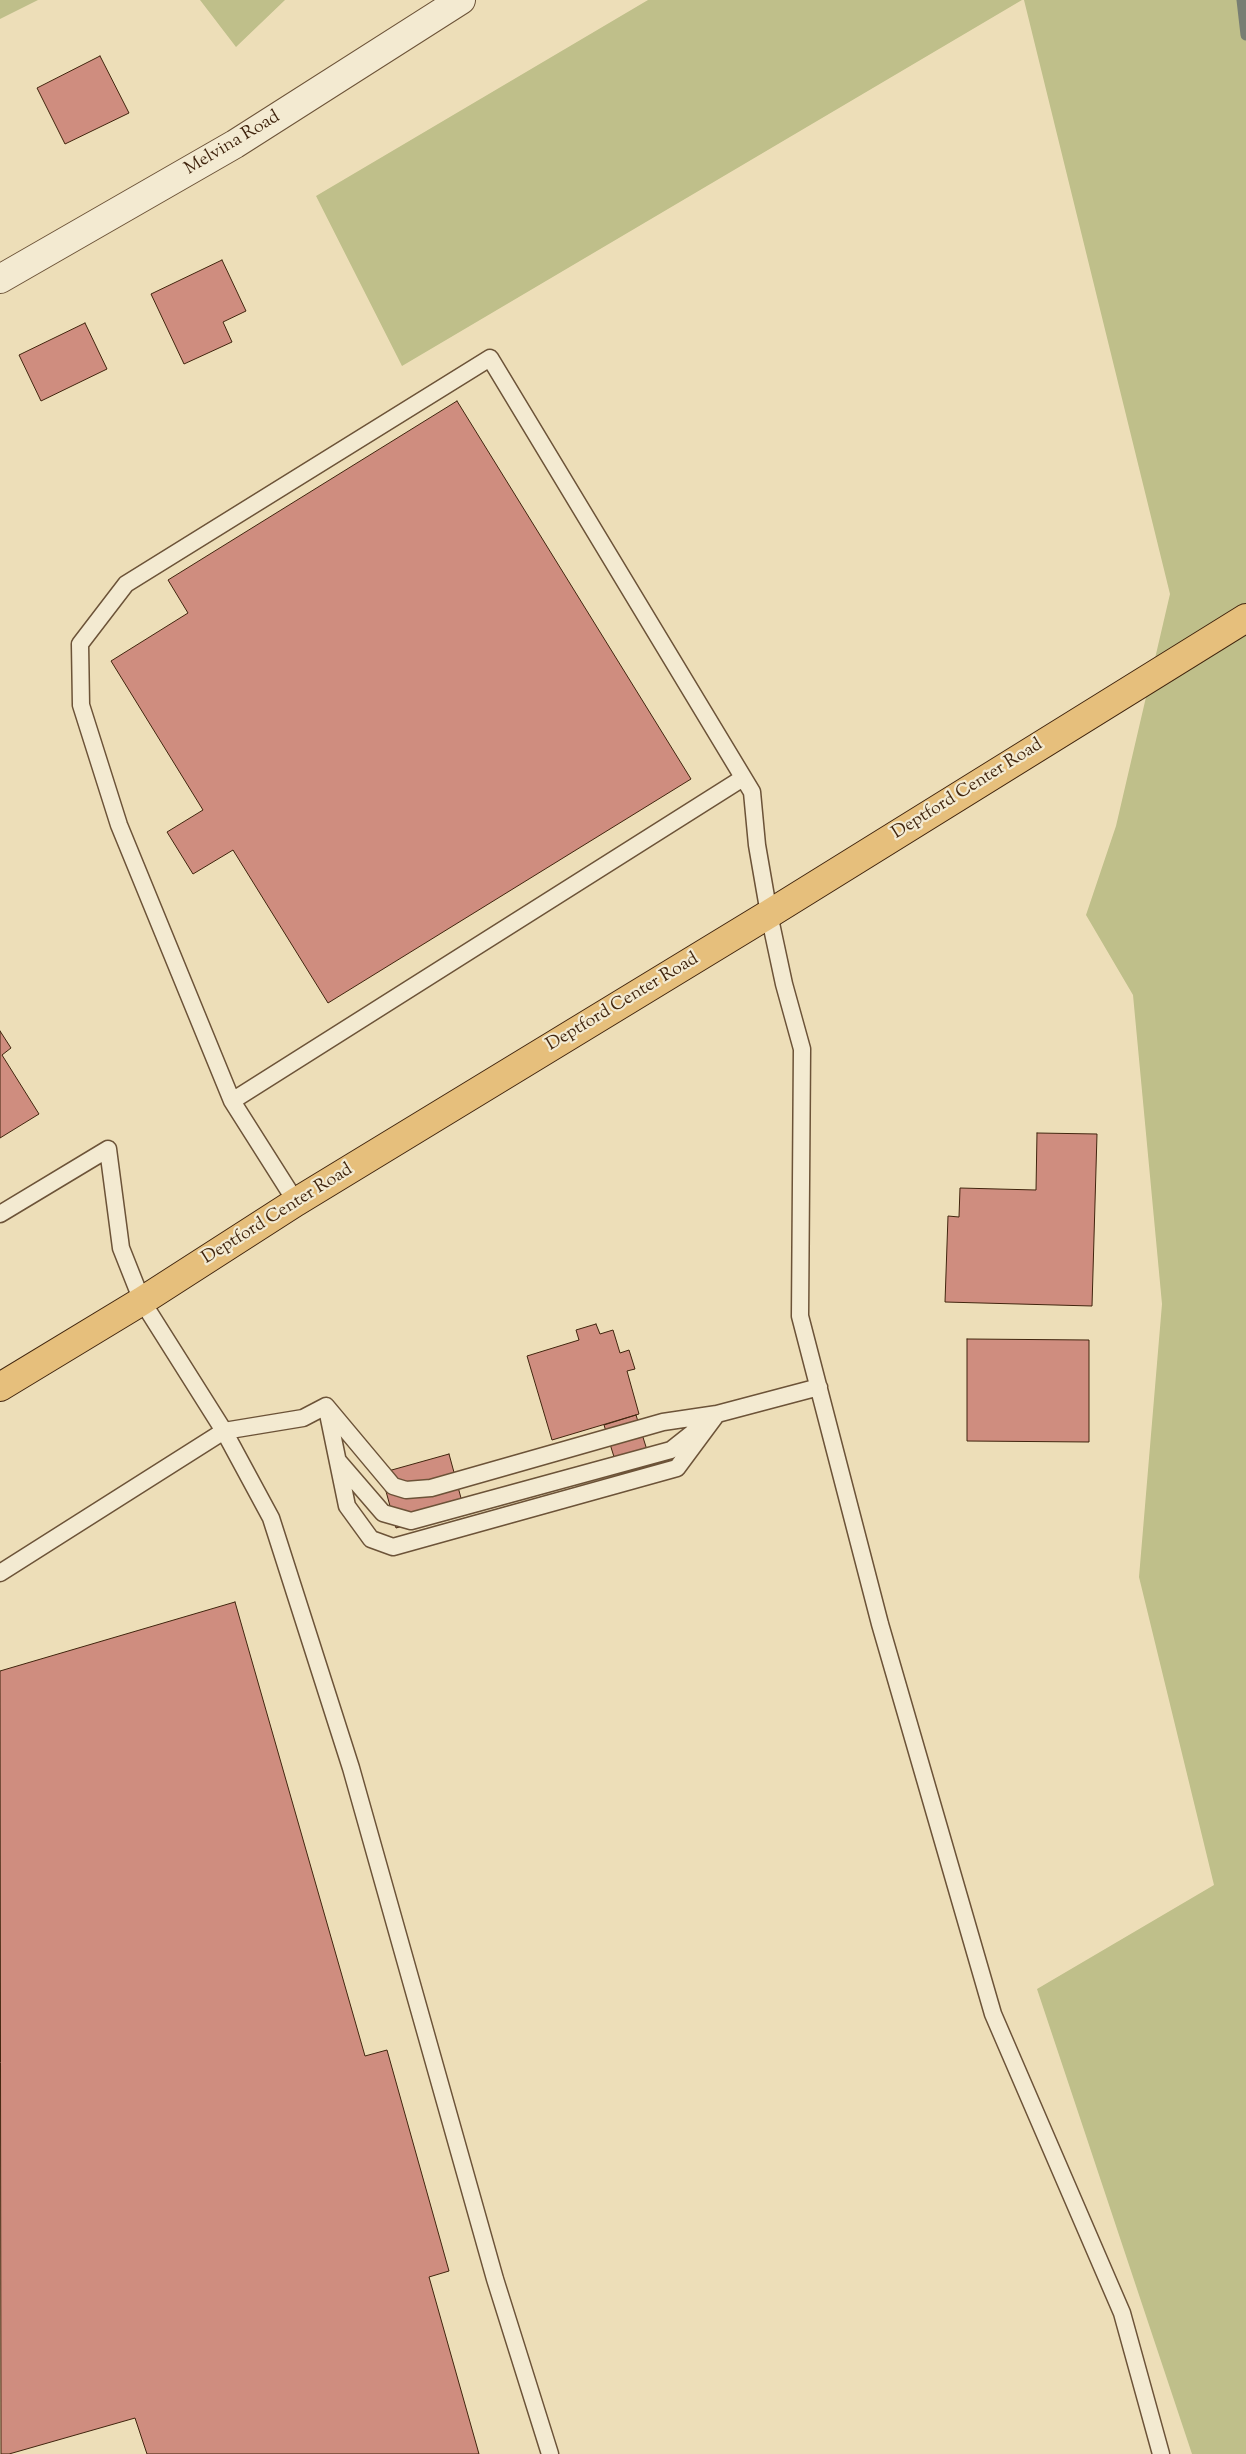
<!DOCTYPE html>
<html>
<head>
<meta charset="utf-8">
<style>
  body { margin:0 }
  canvas { display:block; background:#eddeb8 }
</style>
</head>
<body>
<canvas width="1246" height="2454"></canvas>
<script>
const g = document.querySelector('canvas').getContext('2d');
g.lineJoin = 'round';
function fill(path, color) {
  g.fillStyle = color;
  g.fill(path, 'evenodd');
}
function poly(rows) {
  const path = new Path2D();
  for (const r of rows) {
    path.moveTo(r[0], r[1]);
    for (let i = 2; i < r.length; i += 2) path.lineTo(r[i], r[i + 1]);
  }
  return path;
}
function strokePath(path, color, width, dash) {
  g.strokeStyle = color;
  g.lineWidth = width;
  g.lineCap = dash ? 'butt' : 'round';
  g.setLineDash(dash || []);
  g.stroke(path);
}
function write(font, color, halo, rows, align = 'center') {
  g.font = font + ' "Sorts Mill Goudy",serif';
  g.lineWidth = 4.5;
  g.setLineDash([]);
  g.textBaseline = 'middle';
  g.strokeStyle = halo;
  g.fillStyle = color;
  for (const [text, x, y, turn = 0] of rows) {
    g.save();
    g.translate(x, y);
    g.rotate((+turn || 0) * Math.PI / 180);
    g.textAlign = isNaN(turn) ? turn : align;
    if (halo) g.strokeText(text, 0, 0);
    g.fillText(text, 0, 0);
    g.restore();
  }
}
const green = poly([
  [0,0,38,0,0,19],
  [200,0,285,0,236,47],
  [648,0,1022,0,402,366,316,196],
  [1024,0,1246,0,1246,2454,1192,2454,1037,1989,1214,1885,1139,1577,1162,1304,1133,995,1086,915,1116,826,1170,594]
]);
const stream = poly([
  [1242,0,1246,35]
]);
const building = poly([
  [100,56,129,113,65,144,37,88,100,56],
  [222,260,246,311,223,322,232,342,184,364,151,294,222,260],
  [85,323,107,369,41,401,19,355,85,323],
  [457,401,691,779,328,1003,233,850,193,874,167,832,203,810,111,661,188,613,168,580,457,401],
  [0,1031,11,1048,2,1055,39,1114,0,1138,0,1031],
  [1037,1133,1097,1134,1092,1306,945,1302,948,1216,959,1217,960,1188,1036,1190,1037,1133],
  [596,1324,600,1334,613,1330,620,1353,629,1350,635,1369,627,1371,639,1414,552,1440,527,1356,579,1340,576,1330,596,1324],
  [967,1339,1089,1340,1089,1442,967,1441,967,1339],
  [636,1415,647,1450,615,1460,604,1425,636,1415],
  [449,1454,464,1509,396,1528,381,1473,449,1454],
  [235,1602,365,2056,387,2050,449,2271,429,2277,479,2454,147,2454,135,2418,9,2454,1,2454,0,1671,235,1602]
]);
const lane = poly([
  [232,1101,743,778],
  [296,1202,232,1101,119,825,81,705,80,644,126,584,490,358,752,792,757,845,769,914,784,984,802,1049,800,1316,880,1624,993,2014,1122,2313,1161,2454],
  [0,1214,108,1149,121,1248,142,1301,224,1431,271,1518,351,1768,495,2279,550,2454],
  [326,1406,393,1486,406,1490,431,1488,663,1422,717,1414,819,1387],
  [327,1409,347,1506,371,1539,393,1547,677,1468,717,1414],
  [339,1462,383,1513,411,1521,671,1450,700,1427],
  [0,1573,224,1431,303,1418,326,1406]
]);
const street = poly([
  [0,279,235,144,461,0]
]);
const primary = poly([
  [0,1387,142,1301,296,1202,769,914,1246,618]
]);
const streetNames = [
  ["Melvina Road",233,144,-31],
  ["Deptford Center Road",968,790,-32],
  ["Deptford Center Road",623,1003,-31],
  ["Deptford Center Road",278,1215,-32]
];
fill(green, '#bfbf8a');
strokePath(stream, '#787e73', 11);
fill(building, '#cf8d7f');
strokePath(building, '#41250e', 1);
strokePath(lane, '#6c5338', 19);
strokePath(street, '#6c5338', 30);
strokePath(primary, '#41250e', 30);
strokePath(lane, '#f3ead1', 16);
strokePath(street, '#f3ead1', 28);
strokePath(primary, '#e6bf7c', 28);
write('18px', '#41250e', '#f3ead1', streetNames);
</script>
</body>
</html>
